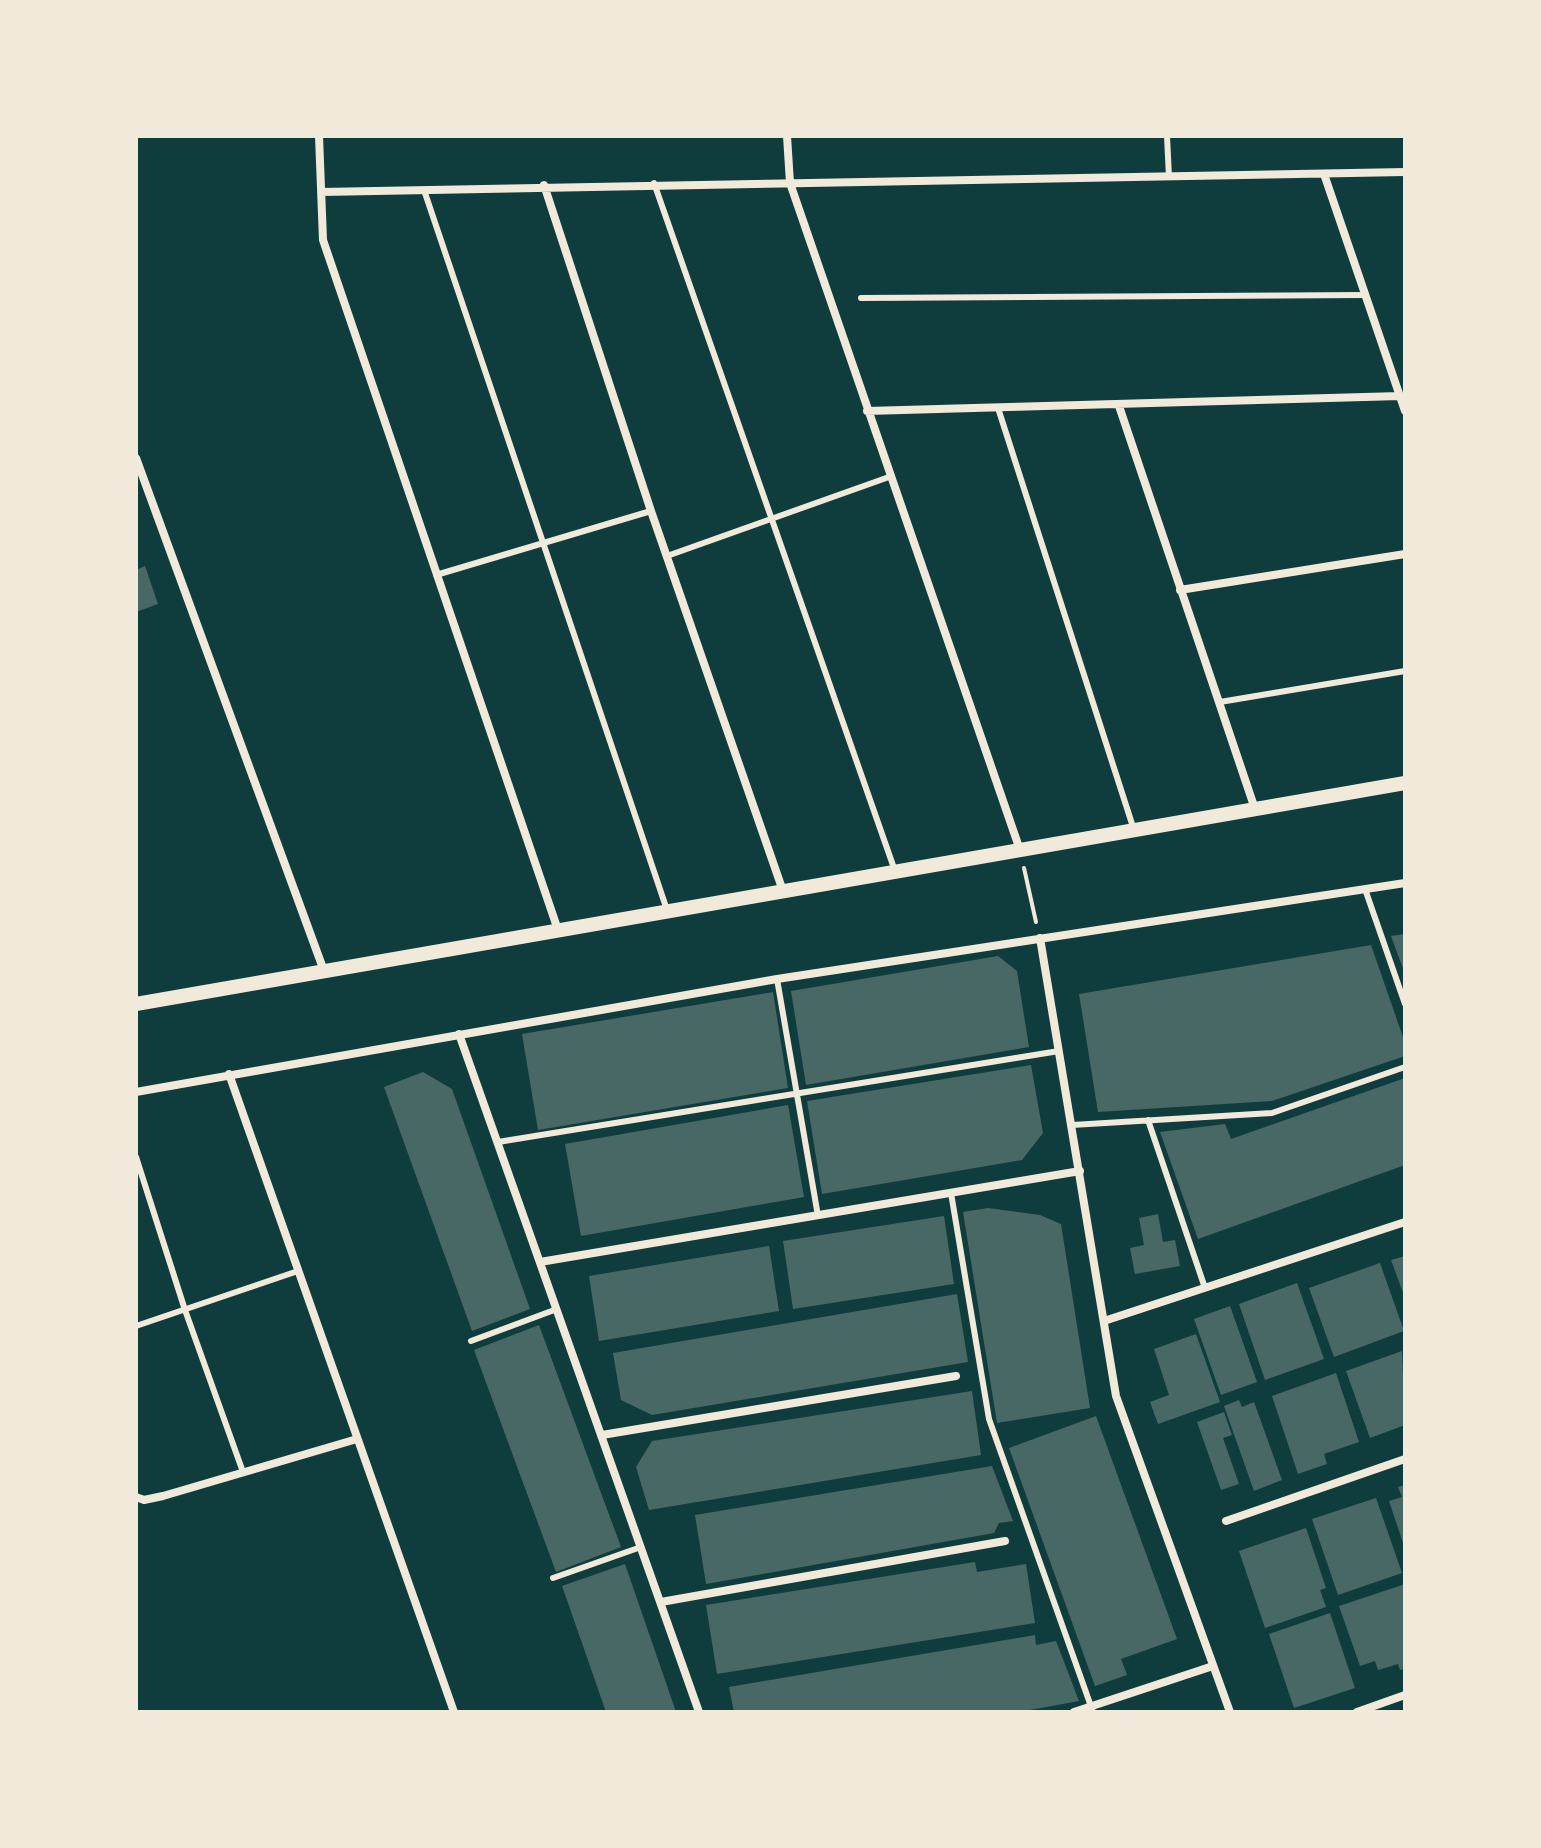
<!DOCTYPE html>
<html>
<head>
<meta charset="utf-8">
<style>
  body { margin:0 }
  #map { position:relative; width:1541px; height:1848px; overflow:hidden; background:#0f3d3e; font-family:Arial,sans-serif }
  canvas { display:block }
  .frame { position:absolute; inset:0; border:138px solid #f1e9da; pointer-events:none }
</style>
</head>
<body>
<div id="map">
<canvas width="1541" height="1848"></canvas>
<div class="frame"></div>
</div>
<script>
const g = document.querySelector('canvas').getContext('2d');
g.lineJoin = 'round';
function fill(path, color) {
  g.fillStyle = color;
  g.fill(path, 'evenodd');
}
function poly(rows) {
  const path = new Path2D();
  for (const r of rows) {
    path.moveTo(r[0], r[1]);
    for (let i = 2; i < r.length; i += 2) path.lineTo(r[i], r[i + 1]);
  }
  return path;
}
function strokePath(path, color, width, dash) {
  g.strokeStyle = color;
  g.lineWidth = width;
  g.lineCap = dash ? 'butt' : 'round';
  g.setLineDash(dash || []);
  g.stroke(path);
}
const building = poly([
  [145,566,158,604,136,612,136,570],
  [1405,934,1405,974,1391,936],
  [1371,945,1405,1043,1405,1056,1272,1101,1098,1112,1079,994],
  [998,956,1017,971,1029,1047,806,1085,791,991],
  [773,992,788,1088,538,1130,522,1034],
  [1031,1065,1043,1133,1022,1160,822,1194,807,1101],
  [423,1072,452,1089,530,1309,472,1331,384,1087],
  [1405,1078,1405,1165,1198,1239,1160,1132,1225,1124,1231,1139],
  [788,1105,804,1197,581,1236,565,1144],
  [988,1208,1040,1215,1061,1224,1090,1408,997,1423,963,1212],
  [1158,1214,1163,1242,1175,1240,1180,1266,1135,1274,1130,1248,1144,1245,1139,1218],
  [944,1216,954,1284,793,1309,783,1241],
  [769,1246,779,1311,599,1341,589,1276],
  [1405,1256,1405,1298,1391,1260],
  [1380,1263,1404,1331,1334,1357,1309,1288],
  [1297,1283,1324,1359,1265,1380,1239,1304],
  [957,1294,968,1362,652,1415,621,1400,613,1353],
  [1230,1306,1257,1382,1221,1395,1194,1319],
  [539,1325,621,1547,556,1572,474,1350],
  [1196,1334,1220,1402,1158,1424,1150,1402,1169,1395,1154,1349],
  [1402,1351,1405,1425,1370,1438,1346,1371],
  [1336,1373,1359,1442,1324,1454,1327,1464,1298,1474,1272,1396],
  [972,1391,981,1455,649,1510,636,1467,652,1441],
  [1239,1400,1242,1407,1254,1402,1282,1480,1254,1491,1224,1406],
  [1224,1412,1232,1435,1223,1438,1239,1484,1221,1490,1197,1422],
  [1096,1416,1177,1639,1121,1659,1127,1675,1095,1686,1009,1448],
  [992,1466,1013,1521,999,1523,994,1533,706,1584,695,1515],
  [1405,1485,1405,1546,1404,1546,1389,1501,1402,1497,1398,1487],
  [1376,1498,1402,1573,1338,1595,1312,1519],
  [1306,1528,1326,1588,1320,1590,1326,1607,1265,1628,1239,1551],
  [975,1562,977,1572,1026,1564,1035,1623,717,1674,706,1605],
  [625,1564,665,1680,676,1712,606,1712,567,1600,562,1586],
  [1405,1584,1405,1669,1400,1670,1398,1664,1378,1670,1375,1661,1360,1666,1339,1606],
  [1330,1613,1355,1688,1294,1708,1269,1634],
  [1035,1635,1036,1645,1056,1641,1079,1701,1019,1712,734,1712,729,1687]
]);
const path = poly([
  [1024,868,1036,922]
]);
const service = poly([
  [1167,136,1169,177],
  [654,183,895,871],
  [424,190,667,910],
  [861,298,1366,295],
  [998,408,1134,830],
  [667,556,889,477],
  [436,575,651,511],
  [1220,702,1405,671],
  [1365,889,1405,1004],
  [777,979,818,1216],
  [1148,1120,1205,1288],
  [1072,1125,1272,1113,1405,1067],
  [498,1142,1059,1051],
  [136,1157,185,1310,243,1472],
  [951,1193,989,1419,1093,1712],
  [136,1326,298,1271],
  [471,1341,557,1309],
  [553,1578,641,1547]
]);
const minor = poly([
  [319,136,323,240,558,930],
  [787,136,790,183,1020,850],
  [1324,174,1405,411],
  [544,185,651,511,783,891],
  [321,192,1405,172],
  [1119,406,1255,809],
  [867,411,1400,396],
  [136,458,324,971],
  [1180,590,1405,554],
  [1040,938,1116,1396,1230,1712],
  [459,1034,699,1712],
  [229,1074,454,1712],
  [136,1092,777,979,1405,883],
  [540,1262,1080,1171],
  [1104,1321,1405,1222],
  [602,1435,956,1376],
  [136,1497,144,1500,163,1496,357,1439],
  [1226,1521,1405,1459],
  [661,1602,1005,1541],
  [1074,1712,1213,1666],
  [1357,1712,1405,1695]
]);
const tertiary = poly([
  [136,1004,1405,783]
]);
fill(building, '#486865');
strokePath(path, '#f1e9da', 4);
strokePath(service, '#f1e9da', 6);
strokePath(minor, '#f1e9da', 8);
strokePath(tertiary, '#f1e9da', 14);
</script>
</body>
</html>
